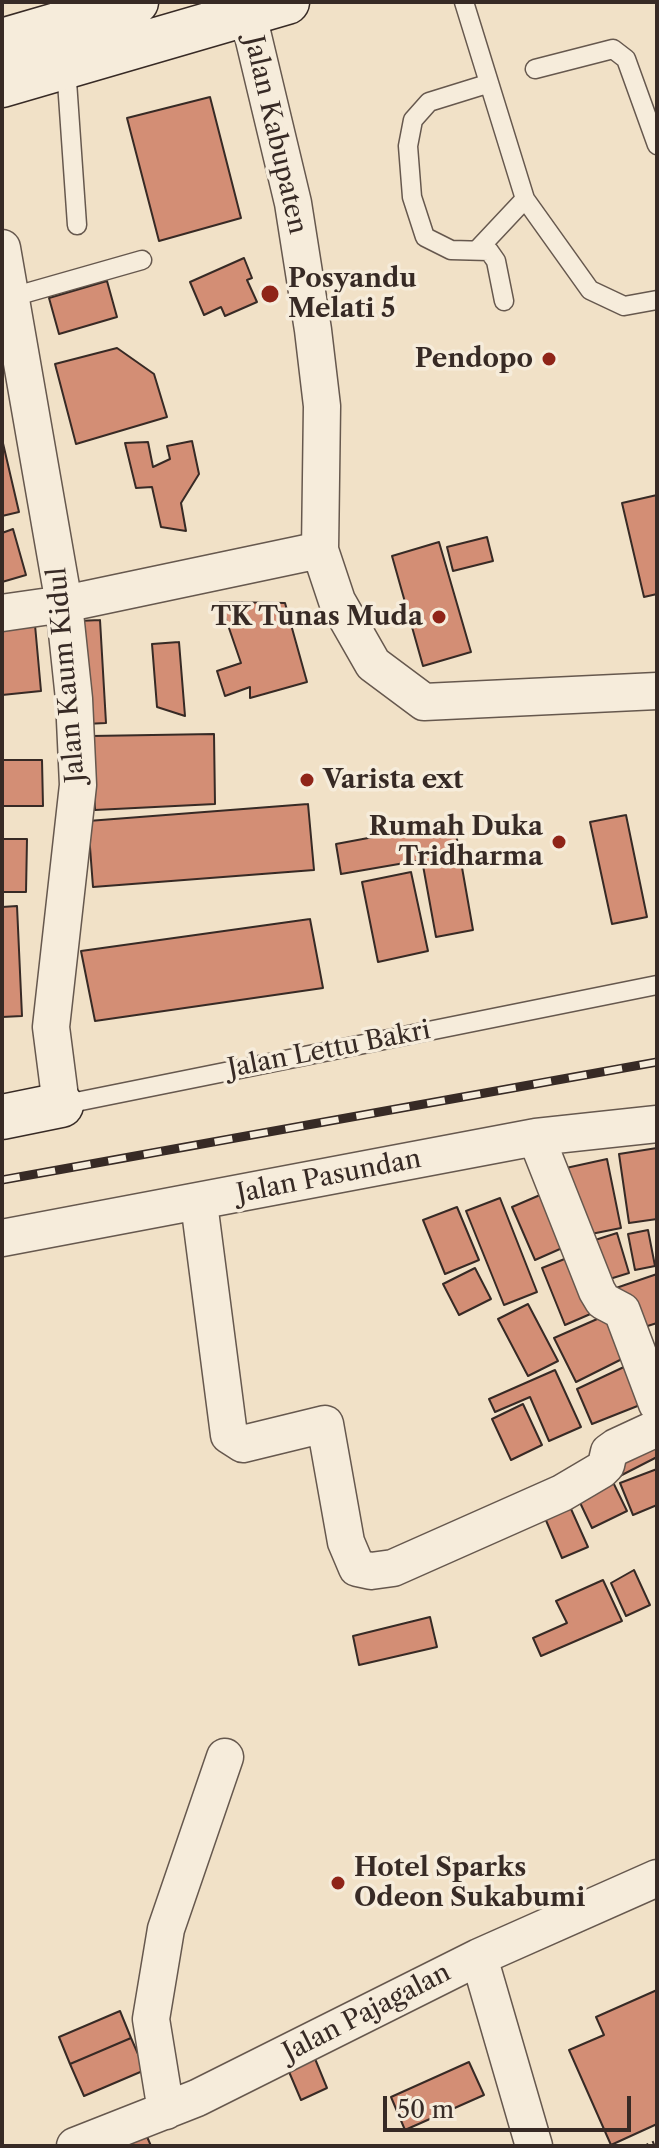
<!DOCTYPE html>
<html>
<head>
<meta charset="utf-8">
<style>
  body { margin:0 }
  #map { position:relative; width:659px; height:2148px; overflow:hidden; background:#f1e1c7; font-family:"Libre Caslon Text",serif }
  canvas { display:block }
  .frame { position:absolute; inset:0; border:4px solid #372a25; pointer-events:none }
  .scale { position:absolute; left:383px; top:2096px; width:248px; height:36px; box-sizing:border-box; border:4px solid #372a25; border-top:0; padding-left:10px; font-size:24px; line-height:28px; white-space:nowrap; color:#372a25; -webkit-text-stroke:6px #f6ecdb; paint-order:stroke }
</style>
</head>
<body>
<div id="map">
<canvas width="659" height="2148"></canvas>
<div class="frame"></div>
<div class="scale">50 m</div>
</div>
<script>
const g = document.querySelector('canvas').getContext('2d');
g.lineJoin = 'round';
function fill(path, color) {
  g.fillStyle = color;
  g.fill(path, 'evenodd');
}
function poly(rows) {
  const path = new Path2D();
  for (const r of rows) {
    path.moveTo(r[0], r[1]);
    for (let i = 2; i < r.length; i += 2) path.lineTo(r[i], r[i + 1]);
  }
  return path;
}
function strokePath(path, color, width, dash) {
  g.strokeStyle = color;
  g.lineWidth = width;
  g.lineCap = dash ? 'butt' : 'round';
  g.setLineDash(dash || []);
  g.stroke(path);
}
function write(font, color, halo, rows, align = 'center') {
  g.font = font + ' "Libre Caslon Text",serif';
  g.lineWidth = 7;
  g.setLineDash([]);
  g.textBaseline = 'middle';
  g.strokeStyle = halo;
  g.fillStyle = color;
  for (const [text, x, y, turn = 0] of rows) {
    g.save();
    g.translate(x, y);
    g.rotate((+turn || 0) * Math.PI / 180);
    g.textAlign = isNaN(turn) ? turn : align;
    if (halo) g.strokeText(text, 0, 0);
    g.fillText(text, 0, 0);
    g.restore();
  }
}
const building = poly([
  [210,97,241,218,159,241,127,118,210,97],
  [244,258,252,278,247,280,257,302,225,316,221,307,204,315,190,282,244,258],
  [107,281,117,317,59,334,49,298,107,281],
  [117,348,154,374,167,417,76,444,55,364,117,348],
  [2,439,19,512,2,516,2,439],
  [192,441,199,474,181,503,186,531,161,527,152,487,136,488,125,443,148,442,153,467,170,459,167,446,192,441],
  [657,495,657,594,644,597,622,503,657,495],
  [13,529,26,575,2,582,2,533,13,529],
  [487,537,493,561,453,571,447,547,487,537],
  [439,542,471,652,423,666,392,556,439,542],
  [220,602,285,603,307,682,250,698,250,687,225,696,217,671,241,663,220,602],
  [100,620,106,723,85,724,78,621,100,620],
  [35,625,41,691,2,695,2,627,35,625],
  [179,642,185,716,157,707,152,644,179,642],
  [214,734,215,804,95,810,91,736,214,734],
  [2,760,42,760,43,806,2,806,2,760],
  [308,804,314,870,93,887,88,821,308,804],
  [626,815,647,917,612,924,590,822,626,815],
  [454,822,473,930,436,937,422,860,341,874,336,844,454,822],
  [2,839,27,839,26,892,2,892,2,839],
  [411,872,428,951,378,962,362,882,411,872],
  [17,906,22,1016,2,1017,2,907,17,906],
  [310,919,323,988,95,1021,81,951,310,919],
  [657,1148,657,1219,629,1223,619,1154,657,1148],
  [607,1159,621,1228,581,1236,566,1168,607,1159],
  [547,1192,569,1245,535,1260,512,1207,547,1192],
  [500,1198,537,1292,504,1305,466,1211,500,1198],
  [457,1207,479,1260,445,1274,423,1220,457,1207],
  [648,1230,655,1266,635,1270,628,1234,648,1230],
  [617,1233,629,1273,603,1281,592,1241,617,1233],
  [572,1256,595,1312,565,1325,542,1268,572,1256],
  [475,1268,491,1299,459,1315,443,1284,475,1268],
  [657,1274,657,1323,635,1330,616,1288,657,1274],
  [528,1304,558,1361,528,1376,498,1319,528,1304],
  [604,1316,624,1358,576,1382,554,1338,604,1316],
  [626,1366,640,1405,592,1424,577,1389,626,1366],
  [555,1370,581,1427,549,1441,530,1397,495,1412,489,1399,555,1370],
  [523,1404,542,1445,511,1460,492,1419,523,1404],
  [657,1438,657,1457,618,1477,610,1461,657,1438],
  [657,1469,657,1505,633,1515,620,1483,657,1469],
  [610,1476,627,1511,592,1528,575,1492,610,1476],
  [567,1500,588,1547,562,1558,542,1511,567,1500],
  [634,1570,650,1605,626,1616,611,1583,634,1570],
  [603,1580,622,1621,541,1656,533,1638,567,1623,556,1601,603,1580],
  [430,1617,437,1647,359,1665,353,1636,430,1617],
  [657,1990,657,2124,611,2145,569,2050,604,2035,596,2017,657,1990],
  [120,2011,131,2038,70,2064,59,2037,120,2011],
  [131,2038,145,2070,84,2096,70,2064,131,2038],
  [311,2049,327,2088,301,2100,284,2060,311,2049],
  [469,2062,484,2095,405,2130,391,2097,469,2062],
  [142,2125,151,2146,102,2146,142,2125]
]);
const path = poly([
  [647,2146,657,2142]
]);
const lane = poly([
  [464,2,525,199,590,290,624,306,657,300],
  [66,67,77,225],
  [535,69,613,49,626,59,657,145],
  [487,84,429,102,413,120,408,146,412,197,425,237,451,250,489,251,496,261,504,301],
  [479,248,525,199],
  [5,299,142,260],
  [61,1105,657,985]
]);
const street = poly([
  [248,15,293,203,313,330,322,406,320,550,337,601,373,664,424,702,657,691],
  [2,248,64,604,74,699,78,785,51,1027,61,1105],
  [2,613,64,604,320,550],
  [536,1137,597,1291,603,1301,622,1311,657,1404],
  [199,1203,229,1435,243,1444,325,1424,346,1542,357,1568,371,1571,393,1568,562,1493,601,1470,606,1465,609,1452,616,1447,657,1428],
  [2,1238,536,1137,657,1124],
  [479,1957,534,2146],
  [166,2111,151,2019,166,1929,225,1757],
  [75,2146,197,2098,479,1957,657,1878]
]);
const secondary = poly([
  [2,41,136,2],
  [2,85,287,2],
  [2,1117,61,1105]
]);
const rail = poly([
  [2,1180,657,1062]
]);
const markers = [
  [270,294,10,"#8f2418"],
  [549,359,8,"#8f2418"],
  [439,617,8,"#8f2418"],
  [307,780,8,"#8f2418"],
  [559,842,8,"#8f2418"],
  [338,1883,8,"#8f2418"]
];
const streetNames = [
  ["Jalan Kabupaten",275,135,77],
  ["Jalan Kaum Kidul",67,675,-95],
  ["Jalan Lettu Bakri",329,1050,-11],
  ["Jalan Pasundan",329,1177,-11],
  ["Jalan Pajagalan",367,2013,-27]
];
const poiNames = [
  ["Posyandu",288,279],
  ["Melati 5",288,309],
  ["Pendopo",533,359,"right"],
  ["TK Tunas Muda",423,617,"right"],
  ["Varista ext",323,780],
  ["Rumah Duka",543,827,"right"],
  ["Tridharma",543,857,"right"],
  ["Hotel Sparks",354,1868],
  ["Odeon Sukabumi",354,1898]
];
fill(building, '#d38e75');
strokePath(building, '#372a25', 2);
strokePath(lane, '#66584e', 21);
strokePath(street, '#66584e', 39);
strokePath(secondary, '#372a25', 47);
strokePath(path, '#372a25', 5, [2, 4]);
strokePath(lane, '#f6ecdb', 18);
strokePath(street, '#f6ecdb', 36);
strokePath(secondary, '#f6ecdb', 44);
strokePath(rail, '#372a25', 9);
strokePath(rail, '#f6ecdb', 6, [18]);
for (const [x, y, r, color] of markers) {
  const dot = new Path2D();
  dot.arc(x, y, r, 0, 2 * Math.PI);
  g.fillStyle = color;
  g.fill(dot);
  strokePath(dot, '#f6ecdb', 3);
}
write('26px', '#372a25', '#f6ecdb', streetNames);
write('bold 26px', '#372a25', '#f6ecdb', poiNames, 'left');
</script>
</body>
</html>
